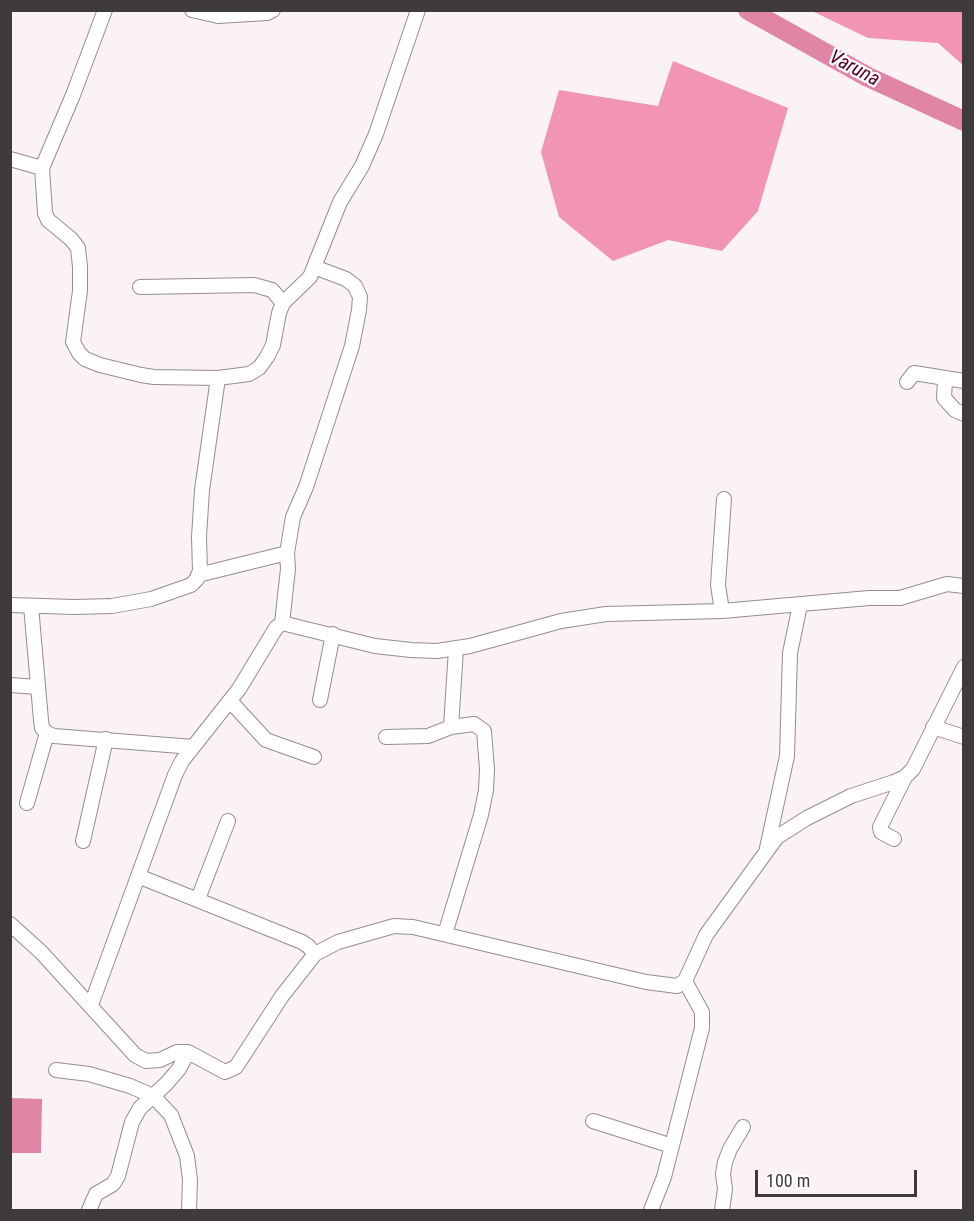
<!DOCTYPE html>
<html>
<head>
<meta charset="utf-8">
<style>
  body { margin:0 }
  #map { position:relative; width:974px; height:1221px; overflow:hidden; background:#fbf2f5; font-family:"Roboto Condensed",sans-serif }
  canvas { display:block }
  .frame { position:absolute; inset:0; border:12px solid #3f3b3c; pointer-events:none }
  .scale { position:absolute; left:755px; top:1170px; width:162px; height:27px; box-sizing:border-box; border:3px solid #3f3b3c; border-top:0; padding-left:8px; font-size:18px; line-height:21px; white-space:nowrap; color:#3f3b3c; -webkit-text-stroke:4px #fff; paint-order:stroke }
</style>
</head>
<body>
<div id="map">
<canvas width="974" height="1221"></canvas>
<div class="frame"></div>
<div class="scale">100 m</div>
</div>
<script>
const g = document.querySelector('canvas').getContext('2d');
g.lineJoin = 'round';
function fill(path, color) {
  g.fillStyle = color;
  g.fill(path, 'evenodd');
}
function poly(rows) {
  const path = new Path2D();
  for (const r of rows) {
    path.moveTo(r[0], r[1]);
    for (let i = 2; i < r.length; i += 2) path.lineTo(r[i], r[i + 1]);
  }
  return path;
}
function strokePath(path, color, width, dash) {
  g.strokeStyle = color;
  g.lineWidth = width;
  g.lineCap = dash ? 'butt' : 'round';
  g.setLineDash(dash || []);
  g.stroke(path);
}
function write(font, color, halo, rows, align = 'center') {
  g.font = font + ' "Roboto Condensed",sans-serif';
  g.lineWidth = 4.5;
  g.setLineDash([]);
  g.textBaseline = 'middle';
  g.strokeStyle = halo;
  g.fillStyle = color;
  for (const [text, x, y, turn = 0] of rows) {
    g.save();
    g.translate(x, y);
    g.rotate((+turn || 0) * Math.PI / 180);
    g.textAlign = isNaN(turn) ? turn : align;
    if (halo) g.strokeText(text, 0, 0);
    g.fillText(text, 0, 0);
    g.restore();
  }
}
const forest = poly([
  [812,11,963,11,963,65,938,43,868,38],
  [673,61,788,108,758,211,722,251,668,240,613,261,559,217,541,152,559,90,658,106]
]);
const water = poly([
  [11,1098,42,1099,41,1153,11,1153]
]);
const river = poly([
  [748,10,868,77,964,121]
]);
const minor = poly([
  [192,10,218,16,267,13,273,10],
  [10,159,42,168,73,95,105,10],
  [42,168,45,213,48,220,71,239,78,248,80,267,80,291,73,342,79,353,85,359,100,365,141,375,154,377,218,378],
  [140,287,254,285,272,290,283,303],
  [945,380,944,398,955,410,964,414],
  [907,382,914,373,964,381],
  [198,575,287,553],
  [10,605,74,607,112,606,151,599,191,585,197,579,200,571,199,537,202,490,218,378,249,374,259,368,267,357,273,345,279,313,283,303,310,277,340,202,362,166,376,134,418,10],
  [31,606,41,720,42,728,47,733,54,736,193,747],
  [722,611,718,585,724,499],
  [282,623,288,569,287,553,293,517,306,487,352,346,359,310,360,297,355,286,346,279,314,267],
  [10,685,37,687],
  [320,700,333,634],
  [230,701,266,740,314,757],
  [451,727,456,649],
  [933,727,964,737],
  [386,737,428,736,451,727,474,724,484,731,487,769,486,790,481,815,445,934],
  [27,803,47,733],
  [894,839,881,832,880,827,905,777],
  [83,841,106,739],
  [767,848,787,756,790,653,800,605],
  [138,876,302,942,308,946,315,954],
  [198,899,228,821],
  [10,924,41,952,135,1055,146,1061,160,1060,177,1052,188,1052,225,1072,236,1067,282,996,315,954,338,942,394,926,413,927,646,982,677,986,685,981,706,935,777,837,807,818,851,796,894,782,905,777,913,769,964,667],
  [91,1005,175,775,182,761,239,689,276,628,282,623,375,646,411,650,437,651,470,646,561,621,606,614,722,611,869,598,900,598,947,584,964,586],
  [56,1070,89,1074,130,1086,153,1096,171,1115,187,1156,190,1180,189,1210],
  [593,1121,672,1146],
  [89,1210,96,1194,113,1184,118,1176,132,1122,140,1108,166,1084,179,1069,188,1052],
  [651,1210,664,1177,702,1028,702,1012,685,981],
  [722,1210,725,1189,723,1174,725,1162,730,1149,743,1127]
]);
const waterNames = [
  ["Varuna",854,69,28]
];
fill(forest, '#f194b6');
fill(water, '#e085a6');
strokePath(river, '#e085a6', 20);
strokePath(minor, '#958d8f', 16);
strokePath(minor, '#fff', 14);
write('italic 20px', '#53002c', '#fff', waterNames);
</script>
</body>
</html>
